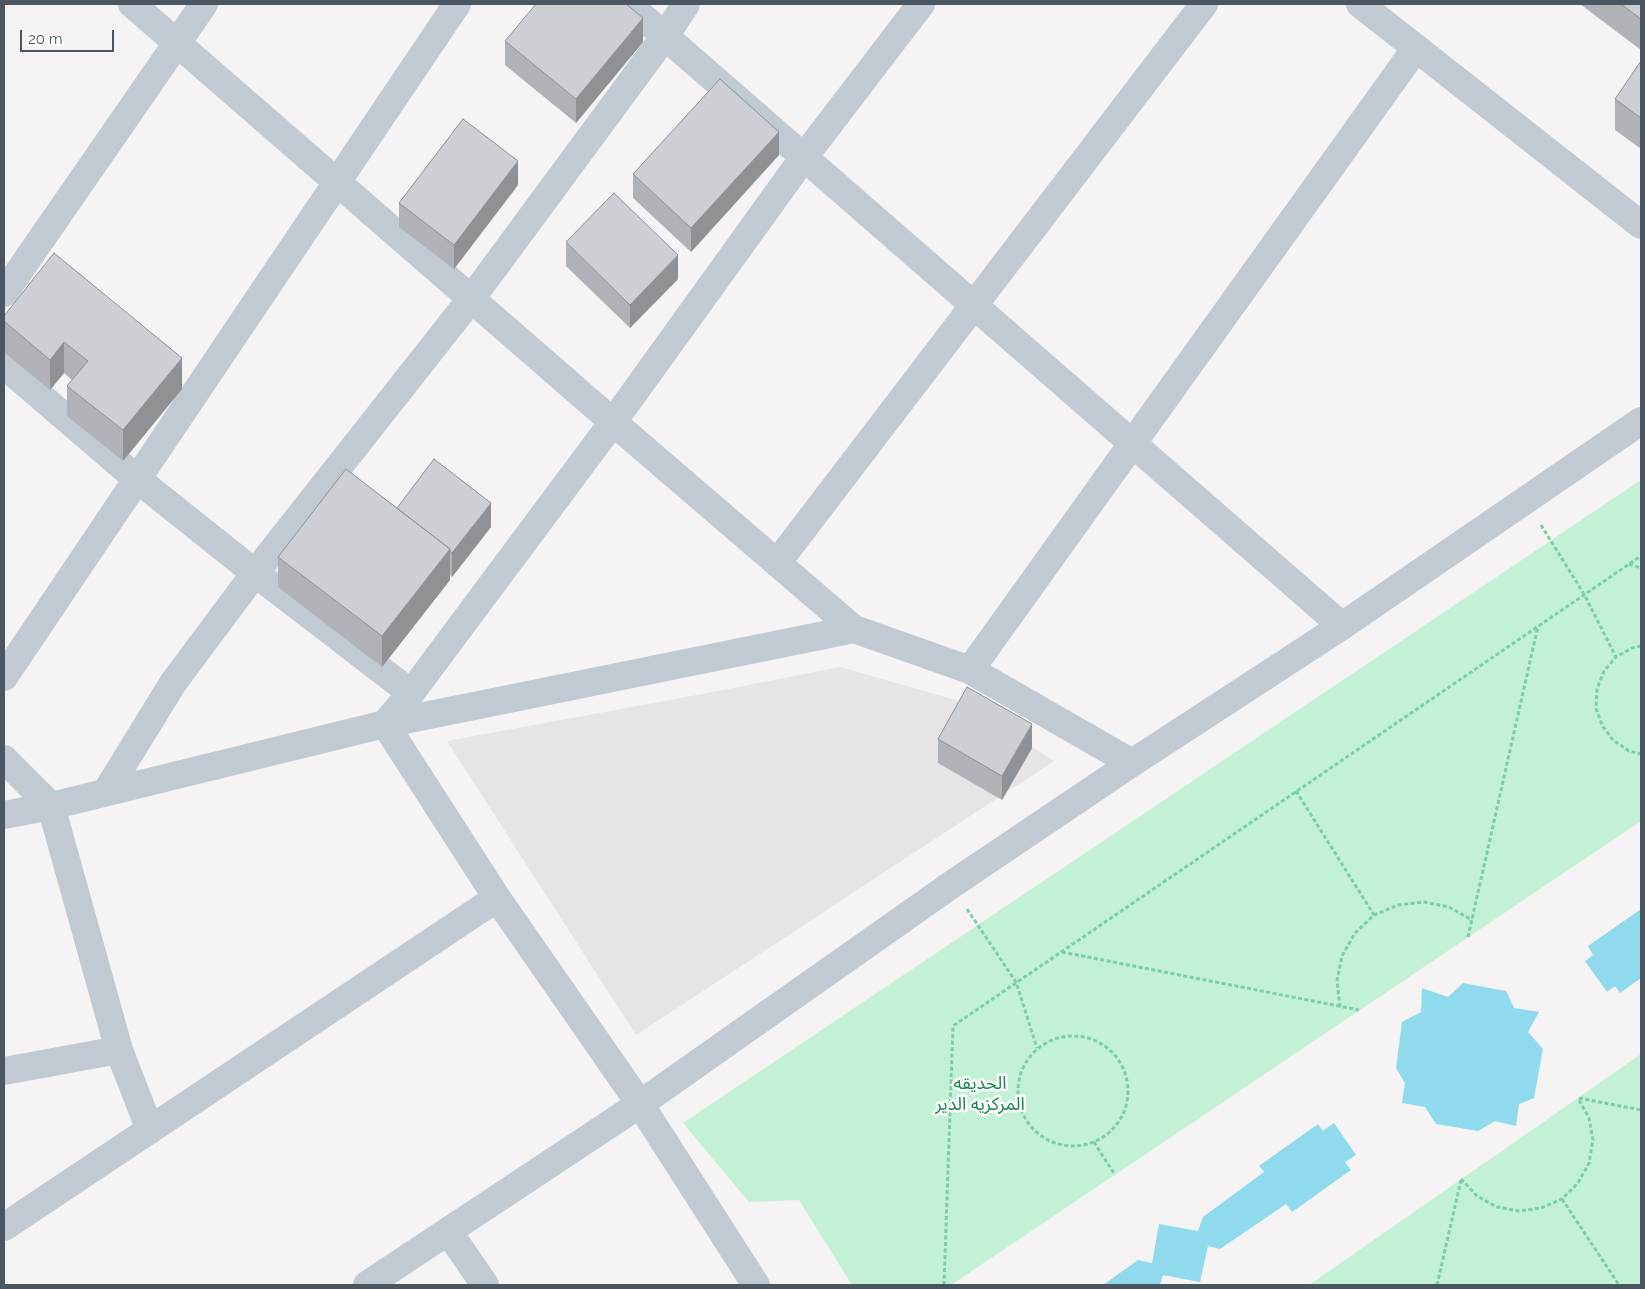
<!DOCTYPE html>
<html>
<head>
<meta charset="utf-8">
<style>
  body { margin:0 }
  #map { position:relative; width:1645px; height:1289px; overflow:hidden; background:#f5f3f3; font-family:Raleway,sans-serif }
  canvas { display:block }
  .frame { position:absolute; inset:0; border:5px solid #4a5661; pointer-events:none }
  .scale { position:absolute; left:20px; top:30px; width:94px; height:22px; box-sizing:border-box; border:2px solid #4a5661; border-top:0; padding-left:6px; font-size:15px; line-height:18px; white-space:nowrap; color:#4a5661; -webkit-text-stroke:4px #fff; paint-order:stroke }
</style>
</head>
<body>
<div id="map">
<canvas width="1645" height="1289"></canvas>
<div class="frame"></div>
<div class="scale">20 m</div>
</div>
<script>
const g = document.querySelector('canvas').getContext('2d');
g.lineJoin = 'round';
function fill(path, color) {
  g.fillStyle = color;
  g.fill(path, 'evenodd');
}
function poly(rows) {
  const path = new Path2D();
  for (const r of rows) {
    if (r.length === 3) {
      path.moveTo(r[0] + r[2], r[1]);
      path.arc(r[0], r[1], r[2], 0, 2 * Math.PI);
      continue;
    }
    path.moveTo(r[0], r[1]);
    for (let i = 2; i < r.length; i += 2) path.lineTo(r[i], r[i + 1]);
  }
  return path;
}
function strokePath(path, color, width, dash) {
  g.strokeStyle = color;
  g.lineWidth = width;
  g.lineCap = dash ? 'butt' : 'round';
  g.setLineDash(dash || []);
  g.stroke(path);
}
function write(font, color, halo, rows, align = 'center') {
  g.font = font + ' Raleway,"Noto Sans Arabic",sans-serif';
  g.lineWidth = 5;
  g.setLineDash([]);
  g.textBaseline = 'middle';
  g.strokeStyle = halo;
  g.fillStyle = color;
  for (const [text, x, y, turn = 0] of rows) {
    g.save();
    g.translate(x, y);
    g.rotate((+turn || 0) * Math.PI / 180);
    g.textAlign = isNaN(turn) ? turn : align;
    if (halo) g.strokeText(text, 0, 0);
    g.fillText(text, 0, 0);
    g.restore();
  }
}
const education = poly([
  [840,667,966,703,1054,761,636,1035,447,741,708,693]
]);
const green = poly([
  [1641,480,1641,821,951,1285,852,1285,799,1200,749,1202,683,1123],
  [1641,1054,1641,1285,1309,1285,1578,1098]
]);
const water = poly([
  [1641,909,1641,978,1620,993,1615,986,1607,992,1585,961,1593,955,1588,946],
  [1463,983,1506,991,1514,1008,1539,1012,1528,1032,1543,1049,1534,1098,1519,1104,1516,1126,1495,1121,1478,1131,1436,1124,1425,1107,1402,1103,1405,1083,1396,1068,1402,1022,1421,1012,1422,988,1448,997],
  [1334,1123,1356,1155,1345,1162,1351,1170,1292,1212,1286,1204,1220,1249,1208,1246,1200,1282,1163,1275,1160,1285,1103,1285,1138,1260,1152,1263,1159,1224,1198,1231,1203,1217,1264,1172,1259,1166,1318,1124,1323,1131]
]);
const path = poly([
  [1541,525,1584,594,1616,657],
  [1629,564,1641,568],
  [1641,646,1632,648,1616,657,1604,671,1597,689,1596,708,1602,725,1613,740,1629,751,1641,754],
  [1296,791,1374,915],
  [967,909,1016,982,1037,1048],
  [1468,937,1538,626],
  [1062,952,1359,1010],
  [1340,1007,1337,981,1342,956,1355,933,1374,915,1398,905,1424,902,1449,907,1472,920],
  [1073,1091,55],
  [1579,1098,1641,1110],
  [1094,1142,1115,1175],
  [1461,1179,1477,1196,1497,1207,1519,1211,1541,1208,1562,1199,1578,1183,1589,1163,1593,1140,1589,1118,1578,1098],
  [1562,1199,1619,1285],
  [944,1285,953,1026,1641,556],
  [1437,1285,1461,1180]
]);
const street = poly([
  [132,4,613,422,854,629],
  [628,4,1342,626],
  [1360,4,1641,225],
  [4,293,204,4],
  [4,365,137,479,255,573,411,693],
  [777,563,1204,4],
  [970,670,1416,48],
  [4,677,457,4],
  [4,759,51,806,119,1050,150,1130],
  [106,792,173,683,255,573,471,299,665,36,686,4],
  [4,815,51,806,385,724,854,629,970,670,1132,763],
  [4,1071,119,1050],
  [4,1227,497,898],
  [448,1231,485,1285],
  [367,1285,640,1104,951,885,1132,763,1342,626,1641,421],
  [756,1285,640,1104,497,898,385,724,411,693,613,422,804,157,921,4]
]);
const wall = poly([
  [1580,4,1641,4,1641,50],
  [505,41,643,42,576,123,505,65],
  [1641,61,1641,149,1615,130,1615,99],
  [779,155,691,252,633,198,633,174],
  [518,185,454,269,399,227,399,203],
  [566,242,678,279,630,328,566,266],
  [4,316,182,389,123,461,67,416,67,386,72,380,64,373,50,390,4,352],
  [397,508,491,527,452,577,450,575,450,580,382,667,278,587,278,557],
  [938,739,1032,748,1002,800,938,763]
]);
const shadedWall = poly([
  [643,18,643,42,576,123,576,99],
  [779,132,779,155,691,252,691,228],
  [518,161,518,185,454,269,454,245],
  [678,255,678,279,630,328,630,305],
  [64,342,64,373,50,390,50,360],
  [182,358,182,389,123,461,123,430],
  [491,503,491,527,452,577,452,553],
  [450,549,450,580,382,667,382,636],
  [1032,724,1032,748,1002,800,1002,776]
]);
const building = poly([
  [536,4,626,4,643,18,576,99,505,41,536,4],
  [1621,4,1641,4,1641,19,1621,4],
  [1641,61,1641,118,1615,99,1641,61],
  [720,79,779,132,691,228,633,174,720,79],
  [463,119,518,161,454,245,399,203,463,119],
  [614,193,678,255,630,305,566,242,614,193],
  [54,253,182,358,123,430,67,386,88,361,64,342,50,360,4,321,4,316,54,253],
  [434,459,491,503,452,553,450,551,450,549,397,508,434,459],
  [346,469,450,549,382,636,278,557,346,469],
  [967,687,1032,724,1002,776,938,739,967,687]
]);
const parkNames = [
  ["الحديقه",980,1084],
  ["المركزيه الدير",980,1105]
];
fill(education, '#e6e4e5');
fill(green, '#c3f1d5');
fill(water, '#90daee');
strokePath(path, '#7ad0a6', 3, [4, 2.5]);
strokePath(street, '#c1cad2', 28);
fill(wall, '#b0b2b7');
fill(shadedWall, '#909195');
fill(building, '#cdcfd5');
strokePath(building, '#909195', 1);
write('18px', '#17864f', '#fff', parkNames);
</script>
</body>
</html>
